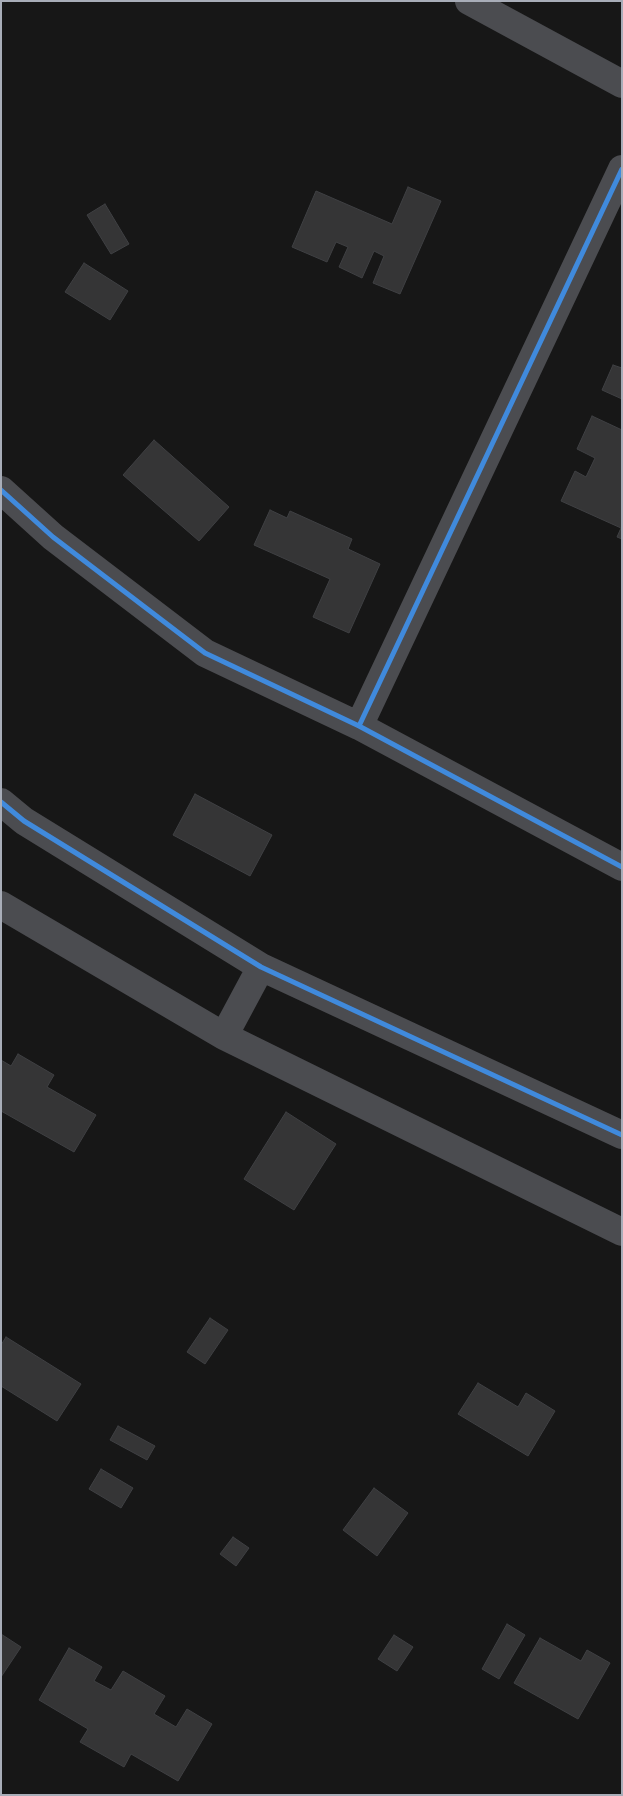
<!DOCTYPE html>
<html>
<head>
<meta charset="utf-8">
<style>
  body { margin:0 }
  #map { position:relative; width:623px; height:1796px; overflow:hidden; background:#171717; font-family:Quicksand,sans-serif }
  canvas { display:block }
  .frame { position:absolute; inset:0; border:2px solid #a8adb8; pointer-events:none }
</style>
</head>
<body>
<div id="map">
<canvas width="623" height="1796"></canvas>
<div class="frame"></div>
</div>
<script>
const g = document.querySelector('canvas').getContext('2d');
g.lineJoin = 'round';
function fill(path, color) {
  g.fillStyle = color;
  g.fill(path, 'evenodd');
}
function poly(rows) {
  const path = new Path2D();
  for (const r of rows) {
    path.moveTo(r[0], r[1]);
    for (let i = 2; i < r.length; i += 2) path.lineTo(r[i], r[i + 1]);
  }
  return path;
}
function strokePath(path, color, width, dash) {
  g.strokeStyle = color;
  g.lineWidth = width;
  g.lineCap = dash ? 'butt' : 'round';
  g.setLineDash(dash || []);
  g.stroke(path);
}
const building = poly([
  [408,187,441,201,400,294,373,283,384,256,374,251,362,278,339,267,348,247,336,242,327,262,292,247,316,191,392,224,408,187],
  [105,204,129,244,111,254,87,215,105,204],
  [84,263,128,291,110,320,65,292,84,263],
  [613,365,622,368,622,399,602,390,613,365],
  [592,416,622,430,622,539,617,537,621,528,561,501,575,471,586,477,595,458,577,449,592,416],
  [154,440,229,507,199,541,123,475,154,440],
  [270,510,287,518,290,511,352,539,348,549,380,564,349,633,313,617,330,579,254,545,270,510],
  [195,794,272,835,250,876,173,835,195,794],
  [18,1054,54,1075,47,1087,96,1115,74,1152,1,1111,1,1060,11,1066,18,1054],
  [286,1112,336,1144,294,1210,244,1179,286,1112],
  [210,1318,228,1330,205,1364,187,1352,210,1318],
  [6,1337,81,1384,57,1421,1,1386,1,1345,6,1337],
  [478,1383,518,1407,526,1393,555,1411,528,1456,458,1414,478,1383],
  [118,1426,155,1446,147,1460,110,1440,118,1426],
  [101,1469,133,1488,121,1508,89,1489,101,1469],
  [374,1488,408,1513,377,1556,343,1530,374,1488],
  [233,1537,249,1548,236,1566,220,1554,233,1537],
  [507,1624,525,1635,499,1679,482,1669,507,1624],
  [1,1634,21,1647,1,1677,1,1634],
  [394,1635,413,1647,397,1671,378,1659,394,1635],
  [540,1638,581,1661,587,1650,610,1663,578,1719,514,1683,540,1638],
  [69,1648,102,1667,94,1681,111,1690,123,1671,165,1696,154,1714,176,1727,187,1709,212,1724,178,1781,131,1754,124,1767,80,1742,88,1729,39,1700,69,1648]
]);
const minor = poly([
  [469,1,622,84],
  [1,490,53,537,205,653,359,726,622,867],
  [359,726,622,169],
  [1,802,24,821,261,967,622,1135],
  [1,905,224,1036,261,967],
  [224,1036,622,1232]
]);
const cycleway = poly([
  [1,490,53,537,205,653,359,726,622,867],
  [359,726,622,169],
  [1,802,24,821,261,967,622,1135]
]);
fill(building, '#353536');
strokePath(building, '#3f4043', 1);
strokePath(minor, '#4b4c50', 28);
strokePath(cycleway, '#408adc', 5);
</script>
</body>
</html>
